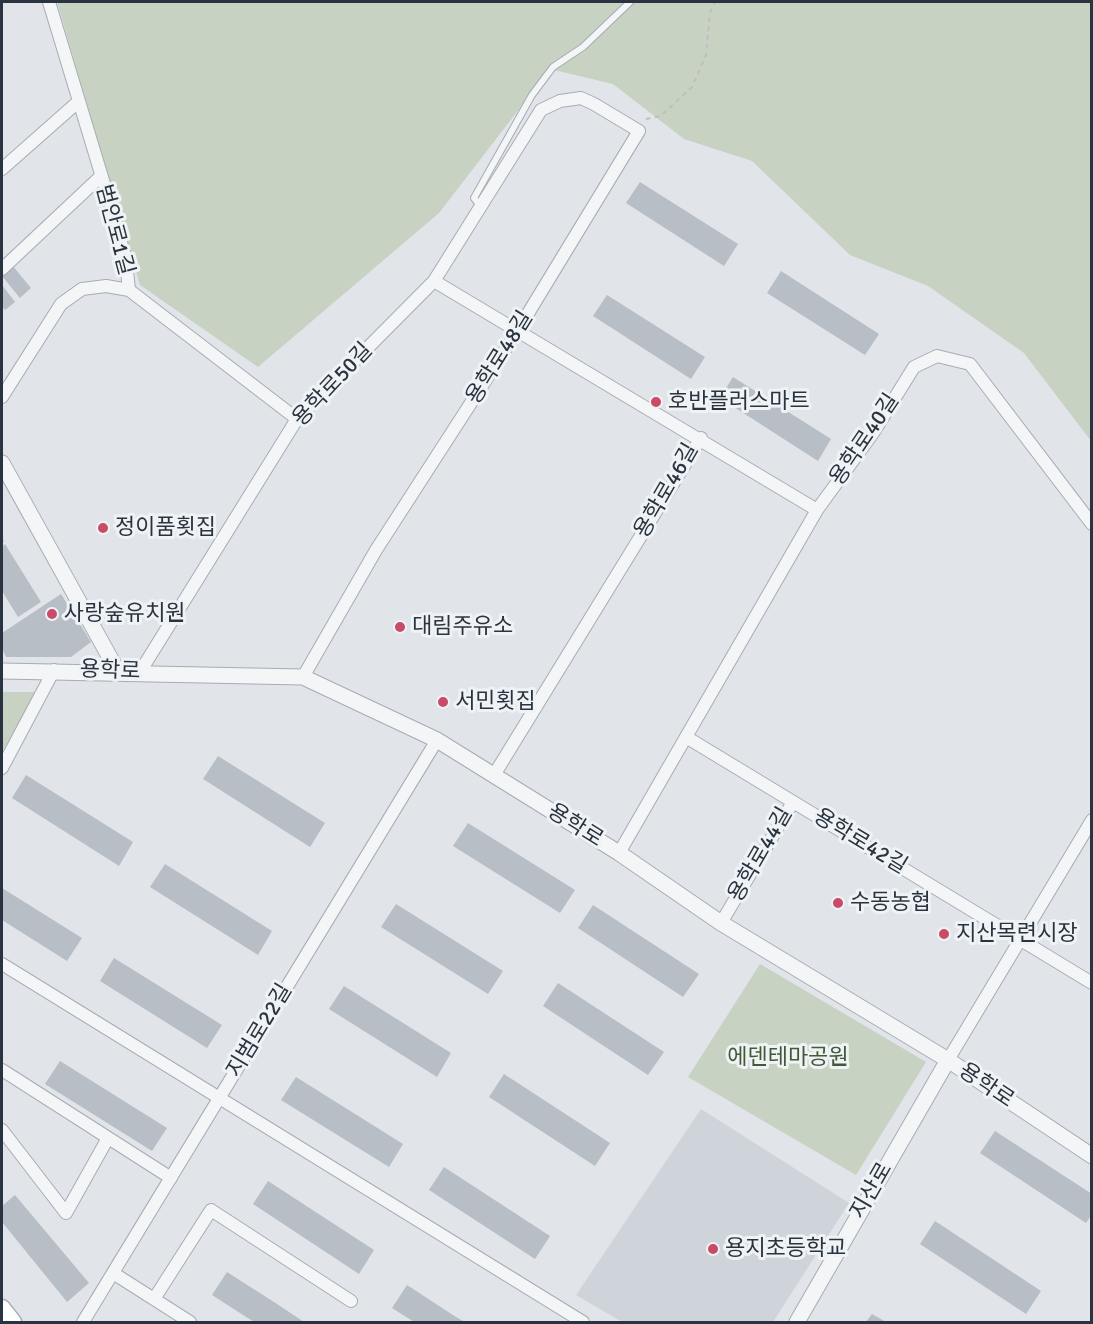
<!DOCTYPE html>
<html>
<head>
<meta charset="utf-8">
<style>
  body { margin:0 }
  #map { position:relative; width:1093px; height:1324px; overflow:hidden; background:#e1e4e9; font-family:Signika,sans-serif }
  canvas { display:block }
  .frame { position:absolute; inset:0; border:3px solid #2a3440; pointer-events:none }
</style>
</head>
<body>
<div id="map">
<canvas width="1093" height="1324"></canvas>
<div class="frame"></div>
</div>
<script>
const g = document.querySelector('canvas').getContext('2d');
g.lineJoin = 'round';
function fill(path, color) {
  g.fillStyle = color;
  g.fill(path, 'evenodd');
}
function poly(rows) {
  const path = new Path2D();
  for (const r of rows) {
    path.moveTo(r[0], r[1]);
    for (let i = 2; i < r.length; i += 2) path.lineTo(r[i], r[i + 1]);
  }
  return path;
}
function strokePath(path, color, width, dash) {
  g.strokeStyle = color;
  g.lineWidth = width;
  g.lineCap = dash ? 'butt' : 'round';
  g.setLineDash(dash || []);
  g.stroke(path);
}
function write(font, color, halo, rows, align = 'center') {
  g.font = font + ' Signika,"Noto Sans KR",sans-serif';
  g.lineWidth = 6;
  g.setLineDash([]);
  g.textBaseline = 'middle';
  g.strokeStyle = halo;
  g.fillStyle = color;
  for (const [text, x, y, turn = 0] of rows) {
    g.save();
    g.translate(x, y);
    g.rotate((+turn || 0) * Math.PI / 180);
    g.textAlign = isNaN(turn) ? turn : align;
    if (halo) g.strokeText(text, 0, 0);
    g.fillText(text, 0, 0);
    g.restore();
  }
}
const built = poly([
  [701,1109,849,1203,773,1322,622,1322,576,1295]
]);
const green = poly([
  [57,2,1091,2,1091,441,1024,353,928,286,850,255,752,161,684,139,613,84,550,69,439,213,258,367,140,285],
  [2,692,36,692,2,752],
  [760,964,926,1062,856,1175,688,1077]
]);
const building = poly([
  [640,182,738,244,724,266,626,203],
  [12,265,31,288,20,298,2,276],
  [781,271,879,334,865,355,767,293],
  [2,285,15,302,5,310,2,306],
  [607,295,705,357,691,379,593,316],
  [733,377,831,439,818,461,720,398],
  [5,544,41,602,18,617,2,591,2,547],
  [61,594,91,642,71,657,6,657,2,648,2,633],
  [218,756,325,823,310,847,203,779],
  [26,775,133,842,119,866,12,798],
  [468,823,575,890,560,913,453,846],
  [165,864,272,931,258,955,150,887],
  [2,888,82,938,67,961,2,920],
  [396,904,503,971,488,994,381,927],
  [593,905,699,974,683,997,578,928],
  [114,958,222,1025,207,1048,100,981],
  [558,983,664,1052,648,1075,543,1006],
  [344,986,451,1053,437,1077,329,1009],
  [60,1061,167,1128,152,1151,45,1084],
  [504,1074,610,1143,595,1166,489,1097],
  [296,1077,403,1144,389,1167,281,1100],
  [995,1131,1092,1194,1092,1214,1086,1223,980,1153],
  [444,1167,550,1236,535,1259,429,1190],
  [268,1181,374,1250,359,1274,253,1204],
  [15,1195,89,1283,67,1302,2,1222,2,1206],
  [935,1221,1041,1291,1026,1314,920,1244],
  [227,1272,277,1304,304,1322,254,1322,212,1295],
  [407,1285,456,1317,465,1322,414,1322,392,1308],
  [872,1314,886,1322,866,1322]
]);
const path = poly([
  [646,119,661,116,692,87,706,55,710,13,715,2],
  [2,542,3,540]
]);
const service = poly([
  [480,206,474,198,532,95,553,67,583,47,630,2]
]);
const minor = poly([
  [49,2,115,220,126,261,129,290,297,419],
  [2,169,79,101],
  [2,269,100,177],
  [434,281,817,510],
  [2,397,61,304,82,289,106,286,129,290],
  [140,672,297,419,434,281,541,110,560,101,581,98,594,104,639,131,518,330,376,550,303,677],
  [686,737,1092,983],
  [2,768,54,670],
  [494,775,701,438],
  [619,853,817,510,873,433,914,367,937,356,970,364,1092,524],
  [721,923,793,802],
  [2,964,583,1322],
  [948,1060,1092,820],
  [2,1070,171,1178],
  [2,1130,66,1213,108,1138],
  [113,1273,190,1322],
  [154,1299,211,1210,351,1301],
  [83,1322,437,740]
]);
const tertiary = poly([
  [2,463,118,672],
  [2,671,303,677,437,740,619,853,721,923,948,1060,1092,1156],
  [797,1322,948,1060]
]);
const secondary = poly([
  [2,1308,13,1322]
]);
const markers = [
  [656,402,6,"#c94b68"],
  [103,528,6,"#c94b68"],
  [52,614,6,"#c94b68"],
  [400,627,6,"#c94b68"],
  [443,702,6,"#c94b68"],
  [838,903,6,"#c94b68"],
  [944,934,6,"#c94b68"],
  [713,1249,6,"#c94b68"]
];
const streetNames = [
  ["범안로1길",114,230,75],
  ["용학로48길",500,358,-58],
  ["용학로50길",333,385,-47],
  ["용학로40길",865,440,-56],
  ["용학로46길",667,491,-60],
  ["용학로",110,671,2],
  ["용학로",575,826,32],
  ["용학로42길",860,842,31],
  ["용학로44길",761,855,-60],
  ["지범로22길",260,1031,-59],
  ["용학로",986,1086,34],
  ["지산로",872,1191,-60]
];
const poiNames = [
  ["호반플러스마트",668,402],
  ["정이품횟집",115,528],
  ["사랑숲유치원",64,614],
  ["대림주유소",412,627],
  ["서민횟집",455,702],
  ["수동농협",850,903],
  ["지산목련시장",956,934],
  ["용지초등학교",725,1249]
];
const parkNames = [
  ["에덴테마공원",788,1058]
];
fill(built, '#cfd4db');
fill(green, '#c7d2c2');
fill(building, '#b8bec5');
strokePath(service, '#a6acb3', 8);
strokePath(minor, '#a6acb3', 14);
strokePath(tertiary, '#a6acb3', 17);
strokePath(secondary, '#a6acb3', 19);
strokePath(path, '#bbbfc4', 2, [4.5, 4.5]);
strokePath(service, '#f3f5f7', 6);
strokePath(minor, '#f3f5f7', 12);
strokePath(tertiary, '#f3f5f7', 15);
strokePath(secondary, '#fff', 16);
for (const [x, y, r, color] of markers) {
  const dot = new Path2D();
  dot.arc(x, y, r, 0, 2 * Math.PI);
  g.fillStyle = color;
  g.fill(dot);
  strokePath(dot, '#f0f3f6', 2);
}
write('22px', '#2a3440', '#f0f3f6', streetNames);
write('22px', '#2a3440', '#f0f3f6', poiNames, 'left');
write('22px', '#415b37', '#f0f3f6', parkNames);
</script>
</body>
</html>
